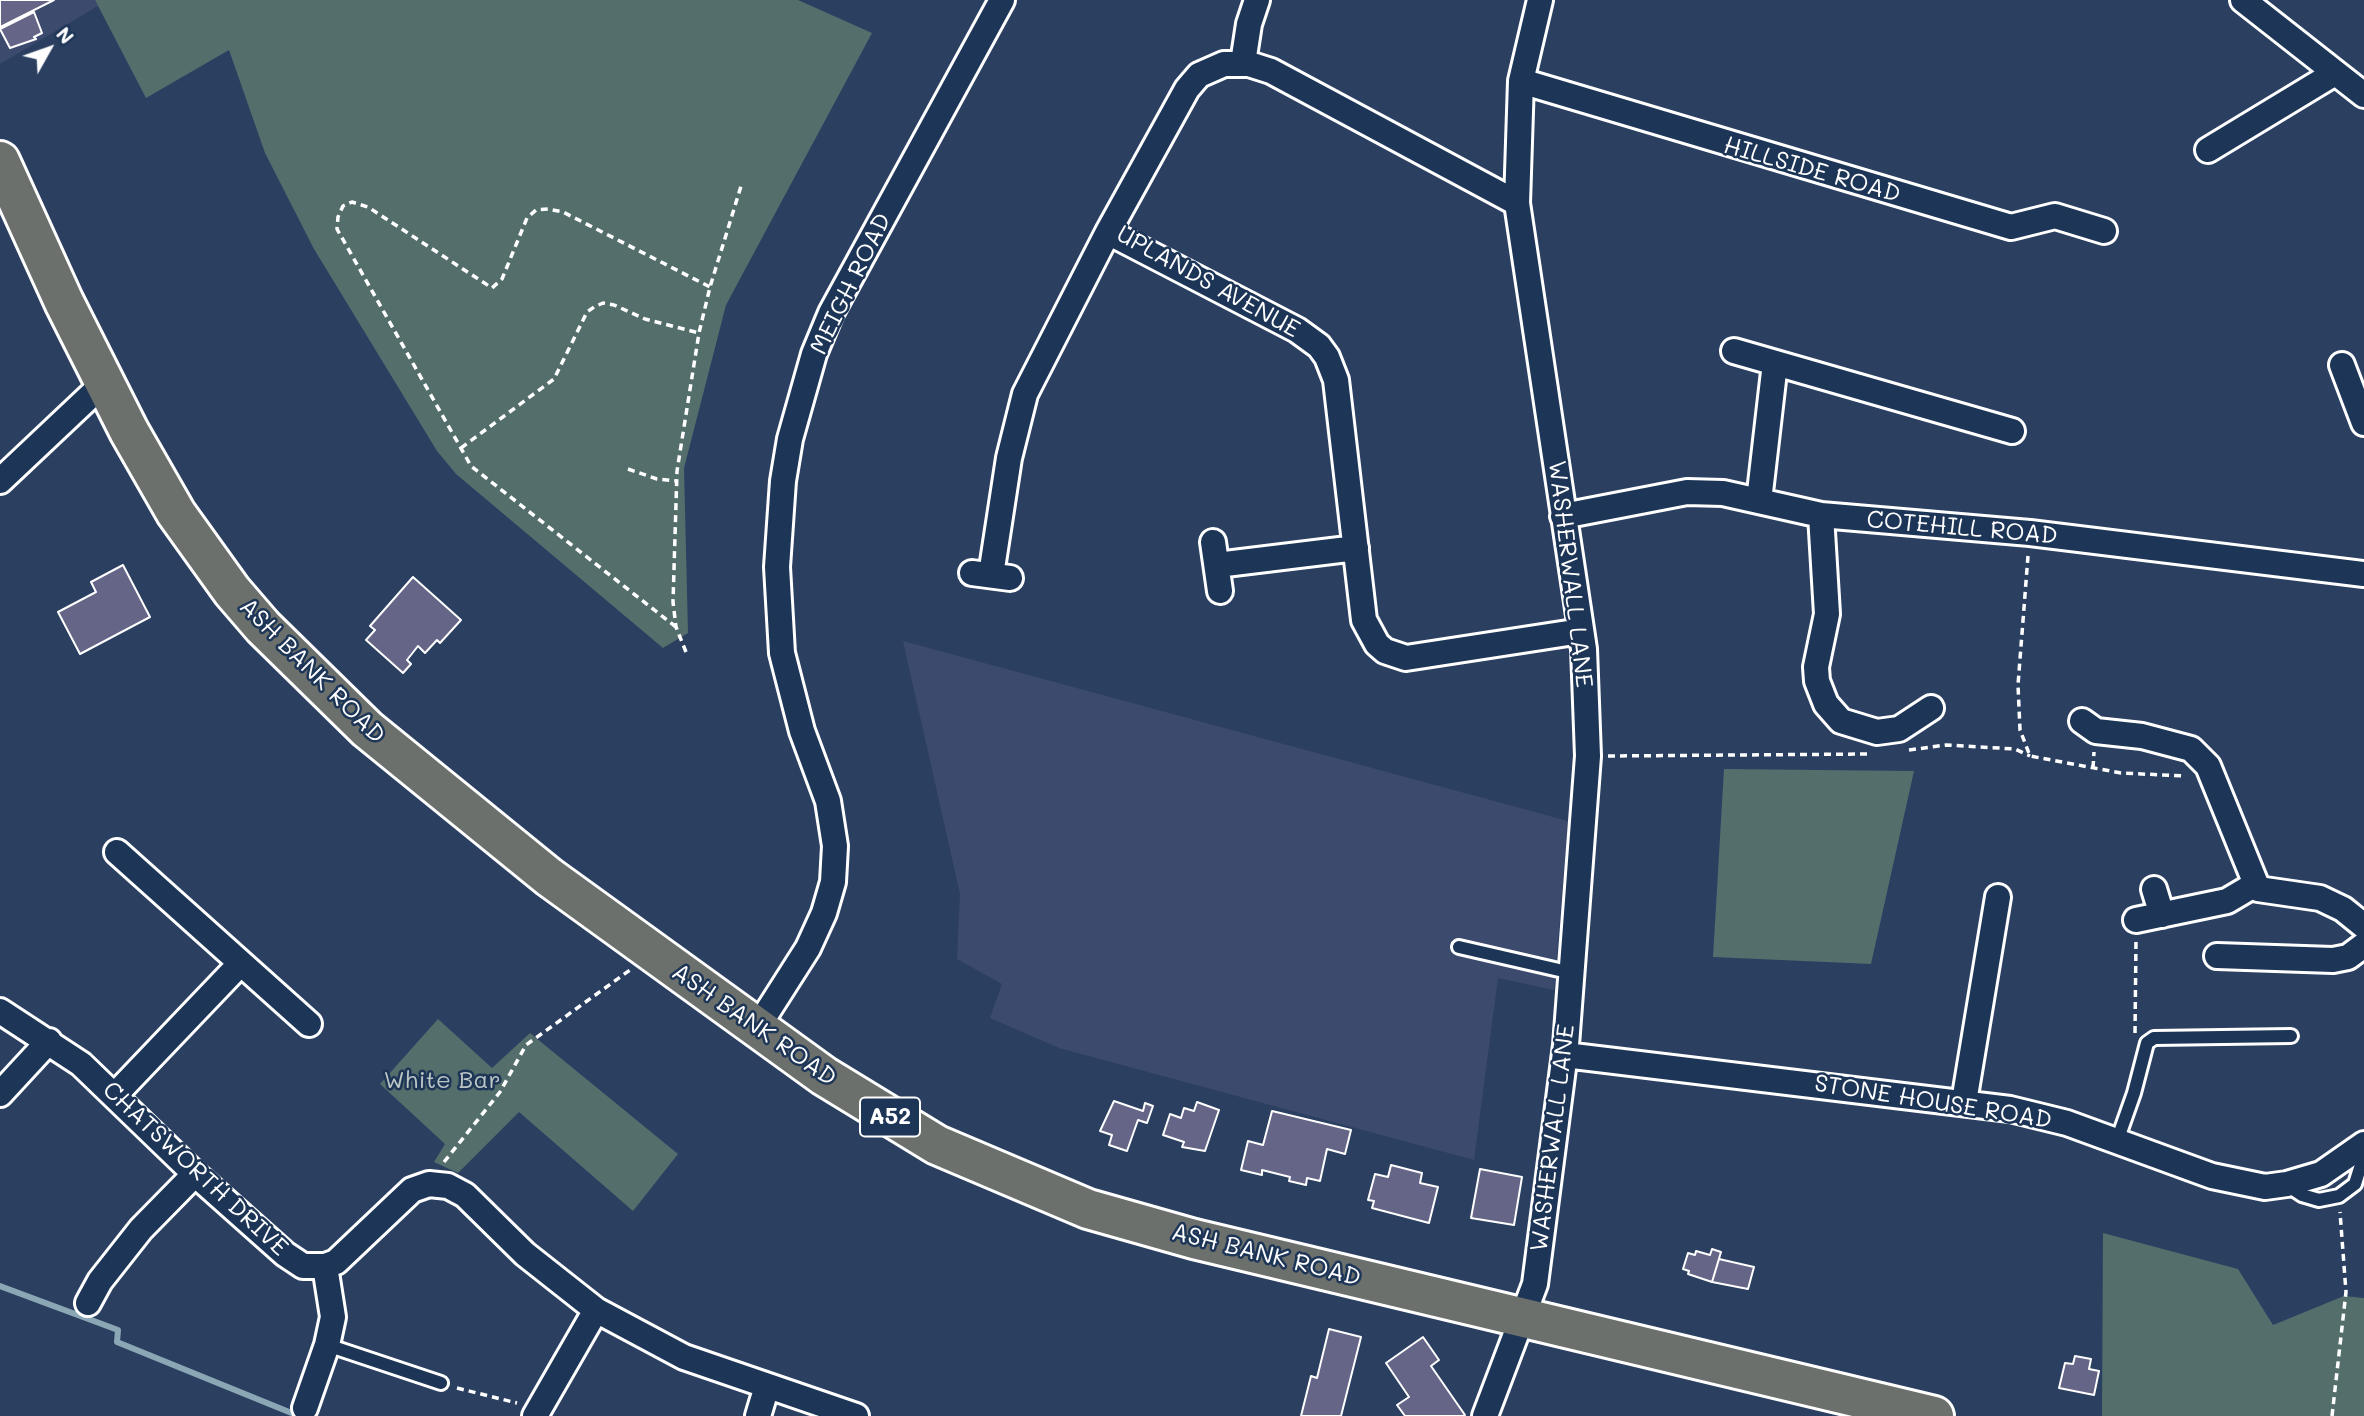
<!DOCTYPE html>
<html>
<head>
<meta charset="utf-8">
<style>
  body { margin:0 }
  #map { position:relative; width:2364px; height:1416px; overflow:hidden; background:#2b3f61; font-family:Mali,sans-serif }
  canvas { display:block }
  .north { position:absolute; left:14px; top:14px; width:70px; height:70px; -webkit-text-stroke:5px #1d3557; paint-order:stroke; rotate:50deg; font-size:19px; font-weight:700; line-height:28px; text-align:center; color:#fff }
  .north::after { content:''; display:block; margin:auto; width:24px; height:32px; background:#fff; clip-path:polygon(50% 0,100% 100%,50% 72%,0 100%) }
</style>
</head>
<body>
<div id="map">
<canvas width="2364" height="1416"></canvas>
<div class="north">N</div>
</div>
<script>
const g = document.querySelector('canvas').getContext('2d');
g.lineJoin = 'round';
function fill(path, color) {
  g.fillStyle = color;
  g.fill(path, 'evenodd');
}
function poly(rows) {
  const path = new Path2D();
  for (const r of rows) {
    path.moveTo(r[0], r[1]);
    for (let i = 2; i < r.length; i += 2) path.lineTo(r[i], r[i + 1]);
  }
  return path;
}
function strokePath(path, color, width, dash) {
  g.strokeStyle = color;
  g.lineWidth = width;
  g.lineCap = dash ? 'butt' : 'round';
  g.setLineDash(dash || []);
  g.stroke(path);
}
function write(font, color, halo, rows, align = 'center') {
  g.font = font + ' Mali,sans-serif';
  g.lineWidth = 5;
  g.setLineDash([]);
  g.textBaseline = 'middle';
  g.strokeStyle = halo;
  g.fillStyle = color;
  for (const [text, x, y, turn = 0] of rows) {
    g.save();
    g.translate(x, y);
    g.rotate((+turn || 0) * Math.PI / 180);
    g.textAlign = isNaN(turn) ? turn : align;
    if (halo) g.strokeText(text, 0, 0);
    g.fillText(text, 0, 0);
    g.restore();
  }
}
const built = poly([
  [0,0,95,0,98,6,0,64],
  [903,641,1568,821,1554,990,1498,978,1474,1160,1059,1048,990,1018,1002,984,957,959,960,894]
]);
const green = poly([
  [95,0,798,0,872,33,726,305,684,468,688,633,663,648,456,474,437,451,314,249,265,153,229,50,146,98],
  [1724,769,1914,771,1871,964,1713,957],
  [438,1019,492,1068,530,1033,678,1154,633,1211,519,1112,458,1173,434,1162,445,1144,380,1084],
  [2103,1233,2238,1269,2273,1325,2344,1296,2364,1298,2364,1416,2102,1416]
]);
const stream = poly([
  [0,1286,118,1330,117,1342,299,1416]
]);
const building = poly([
  [0,0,54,0,0,27,0,0],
  [34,12,42,33,34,37,36,39,10,48,0,29,34,12],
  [123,565,150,617,80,654,58,612,96,592,91,582,123,565],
  [413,577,461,620,440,643,437,640,425,653,418,646,407,660,411,664,403,673,366,640,375,630,370,626,413,577],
  [1114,1101,1143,1111,1145,1103,1153,1106,1147,1123,1138,1120,1127,1151,1109,1145,1112,1135,1100,1131,1114,1101],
  [1197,1102,1219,1110,1205,1151,1182,1147,1184,1142,1163,1135,1170,1114,1181,1118,1184,1108,1194,1111,1197,1102],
  [1272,1111,1351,1130,1345,1154,1327,1149,1320,1181,1307,1178,1306,1185,1289,1181,1290,1177,1262,1170,1262,1175,1241,1170,1248,1141,1263,1145,1272,1111],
  [1391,1165,1422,1173,1420,1183,1438,1187,1429,1223,1372,1208,1374,1201,1368,1200,1375,1174,1388,1177,1391,1165],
  [1480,1169,1522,1177,1514,1225,1471,1218,1480,1169],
  [1712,1249,1721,1252,1712,1282,1688,1274,1689,1271,1683,1269,1688,1253,1695,1255,1696,1251,1710,1255,1712,1249],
  [1719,1259,1754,1267,1748,1289,1712,1282,1719,1259],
  [1329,1329,1361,1337,1341,1416,1301,1416,1311,1376,1317,1378,1329,1329],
  [1423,1337,1439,1360,1431,1366,1465,1415,1463,1416,1405,1416,1397,1405,1409,1397,1386,1363,1423,1337],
  [2075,1356,2091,1359,2089,1369,2099,1371,2094,1395,2059,1388,2065,1363,2073,1364,2075,1356]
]);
const path = poly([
  [461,448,554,379,587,312,594,307,603,303,614,305,645,319,699,333],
  [628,469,657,479,676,481],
  [2028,556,2018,685,2020,730,2030,756,2121,773,2185,776],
  [676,627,471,466,337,229,338,217,343,206,352,202,368,207,492,288,502,279,527,218,536,210,548,209,563,212,710,287],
  [686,652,676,627,673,602,677,471,699,333,710,287,742,183],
  [1909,750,1946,745,2015,749,2030,756],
  [1608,756,1869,754],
  [2093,768,2094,752],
  [2135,1033,2136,940],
  [444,1162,500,1092,526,1045,630,970],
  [457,1388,517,1403],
  [2332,1416,2346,1292,2340,1212]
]);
const service = poly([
  [1459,947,1572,973],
  [2117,1141,2134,1093,2147,1043,2154,1038,2291,1036],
  [2287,1185,2302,1195,2319,1200,2339,1196,2355,1184,2364,1155],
  [327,1345,441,1383]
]);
const minor = poly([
  [2243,0,2364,95],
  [1243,63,1249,24,1257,0],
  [1521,81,2011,227,2055,216,2104,231],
  [2208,150,2335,73],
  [1517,203,1271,71,1249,64,1224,64,1199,75,1187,89,1108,232,1297,330,1319,346,1327,357,1336,380,1364,620,1377,644,1385,651,1406,658,1581,631],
  [1734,351,2012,431],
  [2342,365,2364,423],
  [0,481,105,382],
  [1759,501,1775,363],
  [1821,515,1827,614,1816,667,1817,681,1826,704,1841,721,1877,732,1899,729,1931,708],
  [1563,516,1687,492,1723,493,1821,515,2030,533,2364,574],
  [1213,542,1220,591],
  [1217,565,1356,548],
  [972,573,1010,578],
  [991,575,1009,458,1025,394,1108,232],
  [2082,721,2096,731,2142,736,2191,749,2208,766,2258,889,2320,898,2343,909,2364,926],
  [117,852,309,1024],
  [2154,889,2162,915],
  [2136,920,2227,901,2254,885],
  [2217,956,2333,960,2348,957,2364,945],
  [0,1011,81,1064,195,1174,285,1254,303,1266,325,1266,336,1262,412,1190,429,1184,448,1186,465,1195,525,1254,596,1310,684,1357,856,1416],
  [757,1028,808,948,824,913,833,882,835,846,828,801,802,731,782,653,777,567,783,481,790,439,814,354,831,313,1002,0],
  [1565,1055,2010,1109,2067,1123,2212,1176,2265,1187,2287,1184,2321,1174,2364,1144],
  [0,1094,49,1041],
  [115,1095,240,964],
  [1964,1102,1998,897],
  [88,1303,100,1281,141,1229,195,1174],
  [305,1408,327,1345,333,1317,325,1266],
  [535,1416,596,1310],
  [758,1416,767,1386],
  [1485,1416,1535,1284,1566,1045,1588,756,1584,649,1517,203,1521,81,1540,0]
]);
const trunk = poly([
  [0,161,64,302,129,431,176,513,232,591,263,627,367,729,549,877,824,1076,937,1145,1088,1209,1194,1239,1934,1416]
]);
const shields = [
  [890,1117,60]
];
const shieldNames = [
  ["A52",890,1117]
];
const streetNames = [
  ["HILLSIDE ROAD",1812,170,16],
  ["UPLANDS AVENUE",1208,282,29],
  ["MEIGH ROAD",851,284,-64],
  ["COTEHILL ROAD",1962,528,5],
  ["WASHERWALL LANE",1570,574,83],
  ["ASH BANK ROAD",312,671,45],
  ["ASH BANK ROAD",754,1025,35],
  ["STONE HOUSE ROAD",1933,1102,9],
  ["WASHERWALL LANE",1553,1138,-83],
  ["CHATSWORTH DRIVE",195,1169,43],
  ["ASH BANK ROAD",1266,1255,14]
];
const parkNames = [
  ["White Bar",442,1081]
];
fill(built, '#3c4a6d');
fill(green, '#546e6c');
strokePath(stream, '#8ba6b4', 6);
fill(building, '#656588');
strokePath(building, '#fff', 2);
strokePath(service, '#fff', 18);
strokePath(minor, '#fff', 30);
strokePath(trunk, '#fff', 44);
strokePath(path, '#fff', 3.5, [7, 5]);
strokePath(service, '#1d3557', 12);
strokePath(minor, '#1d3557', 24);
strokePath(trunk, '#6b706d', 38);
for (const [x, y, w] of shields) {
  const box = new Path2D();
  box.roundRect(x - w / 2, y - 19.5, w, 39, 5);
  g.fillStyle = '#1d3557';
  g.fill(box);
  strokePath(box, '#fff', 2);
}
write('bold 23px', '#fff', null, shieldNames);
write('24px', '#fff', '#1d3557', streetNames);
write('24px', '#bbc5c4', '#1d3557', parkNames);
</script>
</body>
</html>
